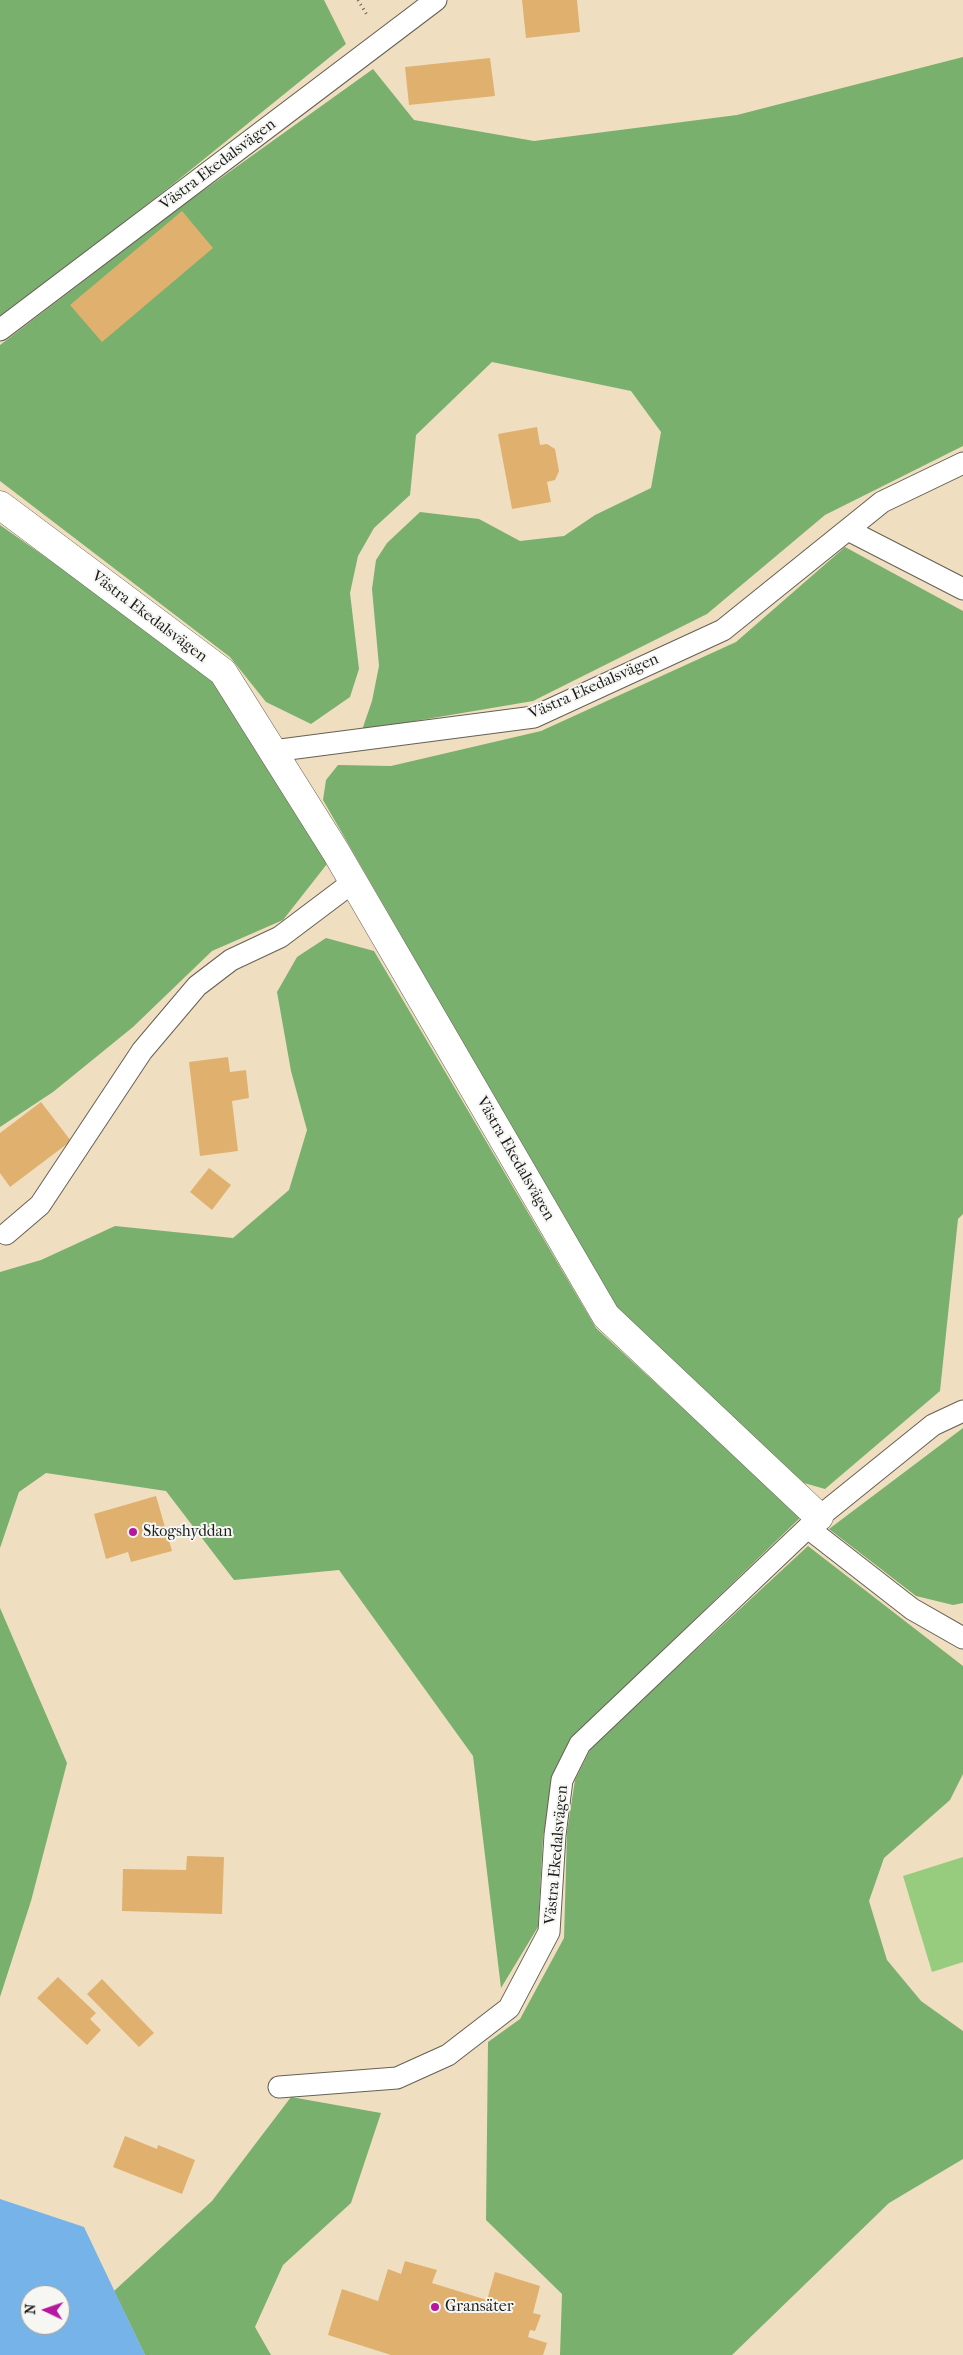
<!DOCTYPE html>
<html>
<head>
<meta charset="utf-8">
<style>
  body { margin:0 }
  #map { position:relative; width:963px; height:2355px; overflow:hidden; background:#efdfc0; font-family:"IM FELL French Canon",serif }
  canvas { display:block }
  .north { position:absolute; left:20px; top:2285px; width:50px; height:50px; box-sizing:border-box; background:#f6f6f2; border:1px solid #9f9f9c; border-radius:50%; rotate:273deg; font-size:14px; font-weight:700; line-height:20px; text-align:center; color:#1c1c1c }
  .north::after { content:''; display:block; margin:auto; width:18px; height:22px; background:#b5179e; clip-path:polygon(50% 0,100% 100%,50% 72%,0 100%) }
</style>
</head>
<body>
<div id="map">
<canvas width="963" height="2355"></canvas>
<div class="north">N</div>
</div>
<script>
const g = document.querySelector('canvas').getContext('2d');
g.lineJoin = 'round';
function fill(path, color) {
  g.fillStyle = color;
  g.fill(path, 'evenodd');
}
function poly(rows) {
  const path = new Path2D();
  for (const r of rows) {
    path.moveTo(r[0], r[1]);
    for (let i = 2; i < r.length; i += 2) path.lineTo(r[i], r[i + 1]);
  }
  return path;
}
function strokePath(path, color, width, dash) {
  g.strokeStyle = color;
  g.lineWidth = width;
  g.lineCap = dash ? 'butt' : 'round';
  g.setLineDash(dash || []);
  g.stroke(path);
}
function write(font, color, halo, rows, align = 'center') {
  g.font = font + ' "IM FELL French Canon",serif';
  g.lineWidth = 4;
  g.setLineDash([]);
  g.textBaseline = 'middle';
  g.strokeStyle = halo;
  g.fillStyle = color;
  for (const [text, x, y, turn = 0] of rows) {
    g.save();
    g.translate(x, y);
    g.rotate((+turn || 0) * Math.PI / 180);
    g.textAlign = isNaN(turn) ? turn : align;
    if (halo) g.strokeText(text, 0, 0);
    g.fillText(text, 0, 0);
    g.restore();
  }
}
const green = poly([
  [963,1857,963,1962,932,1972,903,1876]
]);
const forest = poly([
  [0,0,324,0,346,44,172,185,0,319],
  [963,57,963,446,825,515,707,614,533,701,362,730,372,701,379,666,372,589,376,560,387,543,420,512,479,519,520,541,564,536,595,515,651,488,661,432,631,391,492,362,416,435,410,495,374,528,358,556,350,593,359,669,350,697,311,724,266,702,230,657,0,481,0,345,186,203,373,69,414,120,534,141,737,115],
  [0,525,216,677,327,864,283,920,212,951,133,1027,53,1092,0,1127],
  [845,547,963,611,963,1214,958,1219,940,1391,825,1489,804,1483,618,1312,323,800,326,780,338,765,391,766,541,731,736,642],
  [326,938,374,951,596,1328,801,1517,576,1734,556,1774,543,1837,538,1927,501,1988,473,1756,339,1570,234,1580,166,1491,46,1473,19,1492,0,1548,0,1272,41,1260,115,1226,233,1238,289,1190,307,1130,291,1071,277,992,297,957],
  [963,1428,963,1603,953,1605,916,1596,829,1529],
  [808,1546,963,1666,963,1774,950,1800,884,1858,869,1901,887,1960,921,2001,963,2031,963,2159,889,2203,732,2355,560,2355,562,2294,486,2220,488,2042,520,2019,564,1938,567,1832,575,1780,592,1746],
  [0,1608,67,1763,31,1901,0,1997],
  [291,2097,381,2113,351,2203,283,2265,255,2327,271,2355,145,2355,114,2291,212,2201]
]);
const water = poly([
  [0,2199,84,2227,145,2355,0,2355],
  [30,2295,60,2295,60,2325,30,2325]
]);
const building = poly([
  [522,0,577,0,580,32,526,38],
  [490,58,495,96,409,105,405,67],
  [182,211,213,248,102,342,70,305],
  [537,427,540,445,547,444,555,449,559,471,555,480,547,482,551,502,512,509,498,434],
  [228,1057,230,1072,246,1070,249,1098,232,1101,238,1151,200,1156,189,1062],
  [41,1102,71,1141,10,1187,0,1173,0,1133],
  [209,1168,231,1185,212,1210,190,1192],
  [156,1496,172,1551,131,1562,128,1552,106,1559,94,1514],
  [187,1856,224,1857,222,1914,122,1911,123,1869,186,1870],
  [58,1977,96,2013,90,2019,101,2030,87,2045,37,1998],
  [102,1979,154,2033,139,2047,87,1994],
  [125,2136,157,2149,158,2145,195,2160,182,2194,113,2167],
  [405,2261,437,2270,432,2283,487,2300,495,2272,540,2286,533,2313,541,2315,535,2331,530,2330,528,2337,547,2343,543,2355,391,2355,328,2335,342,2289,378,2301,388,2269,401,2274]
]);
const path = poly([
  [358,0,367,15]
]);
const lane = poly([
  [0,330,436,0],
  [848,530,963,589],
  [273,751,534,717,723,630,882,502,963,463],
  [6,1234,40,1205,142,1051,197,986,231,960,280,937,353,882],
  [808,1528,912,1609,963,1638],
  [279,2087,397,2078,448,2055,509,2008,549,1932,555,1835,562,1780,580,1744,819,1517,933,1425,963,1411]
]);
const street = poly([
  [0,505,223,672,336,852,606,1316,819,1517]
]);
const markers = [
  [133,1532,5,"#b5179e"],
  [435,2307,5,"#b5179e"]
];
const streetNames = [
  ["Västra Ekedalsvägen",218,165,-37],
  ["Västra Ekedalsvägen",149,617,37],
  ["Västra Ekedalsvägen",594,687,-24],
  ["Västra Ekedalsvägen",515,1159,60],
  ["Västra Ekedalsvägen",557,1855,-85]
];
const poiNames = [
  ["Skogshyddan",143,1532],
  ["Gransäter",445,2307]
];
fill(green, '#97cc7e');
fill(forest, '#79b06d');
fill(water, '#75b3e8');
fill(building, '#e0b06f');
strokePath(lane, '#666055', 23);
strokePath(street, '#666055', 29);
strokePath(path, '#666055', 3, [1, 4]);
strokePath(lane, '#fff', 21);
strokePath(street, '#fff', 28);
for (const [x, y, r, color] of markers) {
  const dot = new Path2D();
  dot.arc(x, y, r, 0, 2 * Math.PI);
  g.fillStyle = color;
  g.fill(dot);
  strokePath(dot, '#f6f6f2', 2);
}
write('16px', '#1c1c1c', '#f6f6f2', streetNames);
write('16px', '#1c1c1c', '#f6f6f2', poiNames, 'left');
</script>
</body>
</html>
